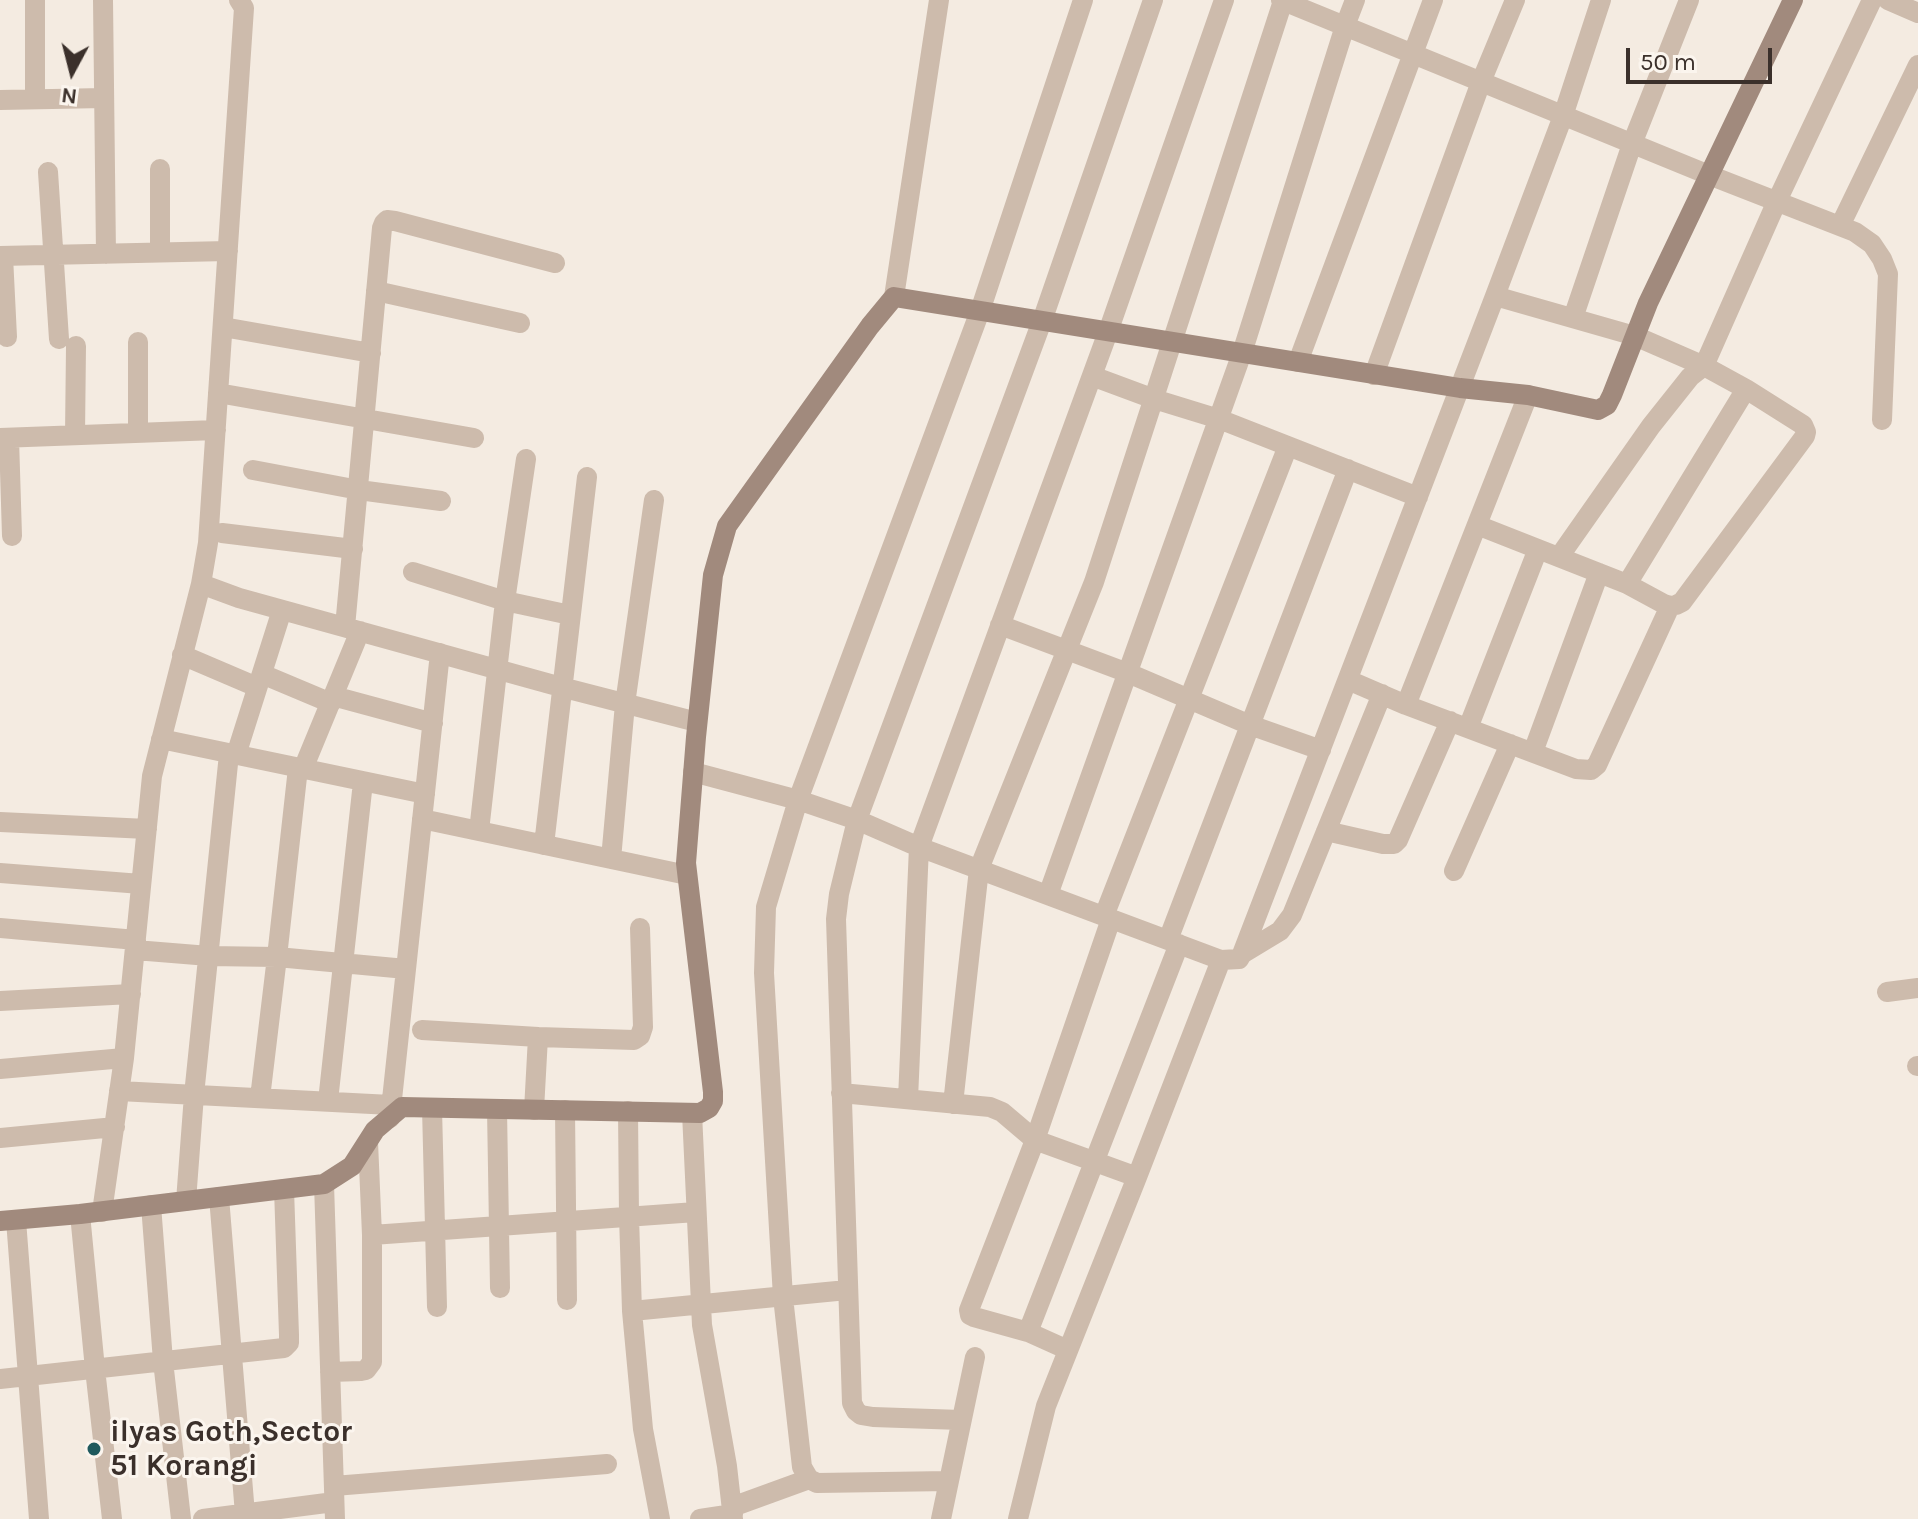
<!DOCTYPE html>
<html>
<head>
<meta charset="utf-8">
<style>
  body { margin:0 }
  #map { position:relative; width:1918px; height:1519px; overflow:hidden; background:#f4ebe1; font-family:Karla,sans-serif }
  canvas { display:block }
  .north { position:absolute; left:32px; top:32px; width:80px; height:80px; -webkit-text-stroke:6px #fbf5ee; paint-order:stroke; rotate:187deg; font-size:22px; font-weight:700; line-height:32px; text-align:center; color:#3b302b }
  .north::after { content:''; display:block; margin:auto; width:28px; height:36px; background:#3b302b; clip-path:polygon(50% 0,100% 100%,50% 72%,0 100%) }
  .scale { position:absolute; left:1626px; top:48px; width:146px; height:36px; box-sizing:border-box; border:4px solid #3b302b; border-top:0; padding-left:10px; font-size:24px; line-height:28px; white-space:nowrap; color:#3b302b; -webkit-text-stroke:6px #fbf5ee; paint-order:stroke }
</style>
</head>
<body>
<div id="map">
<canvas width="1918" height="1519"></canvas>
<div class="north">N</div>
<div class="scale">50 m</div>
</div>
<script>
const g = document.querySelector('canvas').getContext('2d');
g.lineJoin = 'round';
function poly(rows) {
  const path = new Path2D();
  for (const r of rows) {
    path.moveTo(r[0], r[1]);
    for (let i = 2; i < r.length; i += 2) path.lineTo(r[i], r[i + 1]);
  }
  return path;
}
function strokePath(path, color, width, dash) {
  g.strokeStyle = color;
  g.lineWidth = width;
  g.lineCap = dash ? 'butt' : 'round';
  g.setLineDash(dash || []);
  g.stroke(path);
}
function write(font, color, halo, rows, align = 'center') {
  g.font = font + ' Karla,sans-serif';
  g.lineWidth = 6;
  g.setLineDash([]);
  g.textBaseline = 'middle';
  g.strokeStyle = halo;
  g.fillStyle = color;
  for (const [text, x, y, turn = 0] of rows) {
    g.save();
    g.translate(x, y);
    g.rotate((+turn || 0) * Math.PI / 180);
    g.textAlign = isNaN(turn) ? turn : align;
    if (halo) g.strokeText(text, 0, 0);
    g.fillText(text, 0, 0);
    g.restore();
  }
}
const street = poly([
  [35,0,35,99],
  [103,0,106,254],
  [1281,0,1709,175,1855,232,1872,244,1882,259,1888,274,1882,420],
  [1888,0,1918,13],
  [0,100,104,98],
  [160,169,160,252],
  [48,172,59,339],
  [1840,226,1918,65],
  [0,256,228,251],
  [3,256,7,337],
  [376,291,520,323],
  [894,297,939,0],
  [1573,318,1632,144,1689,0],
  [223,327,371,353],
  [138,342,138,433],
  [1298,362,1433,0],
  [1374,375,1481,82,1515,0],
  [1092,376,1154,399,1219,419,1418,497],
  [218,393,474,438],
  [75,435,76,346],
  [0,438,216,430],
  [9,438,12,536],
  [253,470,359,490,441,501],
  [1477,525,1627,584,1664,604,1670,606,1676,605,1682,602,1805,436,1806,432,1803,425,1746,389,1704,366,1635,336,1495,296],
  [222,533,353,549],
  [1559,557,1651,426,1690,377,1704,366,1777,201,1872,0],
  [413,572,505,601,570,615],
  [201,584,239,598,561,687,697,722],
  [1627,584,1746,389],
  [1000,625,1128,673,1250,725,1321,750],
  [345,627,382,228,384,223,387,220,395,221,555,263],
  [182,655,257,687],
  [262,674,331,703],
  [1348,680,1406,705,1576,769,1591,770,1597,765,1670,606],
  [333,696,433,723],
  [1406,705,1528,395],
  [1468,728,1538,549],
  [161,739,425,794],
  [1533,752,1599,573],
  [236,755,282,610],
  [303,769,360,631],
  [693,772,798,800,857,820,919,847,1221,960,1239,959,1242,954,1495,296,1563,116,1601,0],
  [422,819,687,875],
  [0,822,147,829],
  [479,831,505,601,526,459],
  [1326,831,1383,844,1394,844,1398,840,1450,721],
  [544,845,587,477],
  [611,859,625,704,654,500],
  [1454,871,1510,744],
  [0,873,141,884],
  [1048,895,1242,353,1345,26,1355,0],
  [1104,916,1288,446],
  [0,928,136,940],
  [1168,940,1348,469],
  [135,950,209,956,277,957,406,969],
  [1242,954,1280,931,1292,915,1382,694],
  [1887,992,1918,988],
  [0,1001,131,994],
  [422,1030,538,1037],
  [1917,1066,1918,1066],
  [0,1069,124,1058],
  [119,1091,391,1105],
  [841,1093,990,1107,1002,1112,1035,1140,1137,1177],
  [260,1098,277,957,298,768],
  [908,1099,919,847,1108,332,1224,0],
  [328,1101,363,782],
  [953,1104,979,869,1094,582,1283,1],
  [432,1108,437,1307],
  [497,1109,500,1288],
  [534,1110,538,1037,634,1040,640,1036,643,1027,640,928],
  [565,1110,567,1300],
  [628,1111,629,1216,632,1311,643,1429,660,1519],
  [692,1113,702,1325,727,1466,733,1519],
  [390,1118,440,653],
  [0,1138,115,1127],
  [324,1184,335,1519],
  [219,1197,245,1514],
  [186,1201,194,1095,229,754],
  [151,1205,163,1361,181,1519],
  [102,1212,124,1058,152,776,201,584,208,543,244,8,239,0],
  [80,1214,95,1369,112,1519],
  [16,1220,39,1519],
  [372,1235,696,1212],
  [632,1311,847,1290],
  [1028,1332,1179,944],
  [1068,1350,1028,1332,974,1317,970,1315,969,1310,1035,1140,1111,919],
  [330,1372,361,1371,366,1370,372,1362,372,1235,368,1142],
  [0,1379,284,1348,289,1343,289,1335,284,1189],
  [961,1420,873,1417,861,1415,856,1411,852,1403,836,919,839,894,857,820,1042,321,1153,0],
  [949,1481,817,1483,809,1479,802,1467,783,1297,764,973,766,907,798,800,980,311,1083,0],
  [334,1486,607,1464],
  [732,1507,809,1479],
  [203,1519,334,1502],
  [700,1519,733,1514],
  [941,1519,975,1357],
  [1018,1519,1046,1406,1137,1177,1221,960]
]);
const secondary = poly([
  [0,1221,80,1214,324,1184,352,1166,375,1130,402,1107,700,1113,709,1108,713,1101,713,1092,686,863,696,737,713,575,727,526,870,326,894,297,1460,388,1528,395,1598,410,1607,405,1612,395,1648,303,1793,0]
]);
const markers = [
  [94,1449,8,"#1f5a5e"]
];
const poiNames = [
  ["ilyas Goth,Sector",110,1432],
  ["51 Korangi",110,1466]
];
strokePath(street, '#cdbbac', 20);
strokePath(secondary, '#a18a7d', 20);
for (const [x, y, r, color] of markers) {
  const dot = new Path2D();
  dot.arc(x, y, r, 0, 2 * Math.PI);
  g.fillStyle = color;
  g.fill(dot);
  strokePath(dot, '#fbf5ee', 3);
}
write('bold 30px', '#3b302b', '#fbf5ee', poiNames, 'left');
</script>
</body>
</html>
